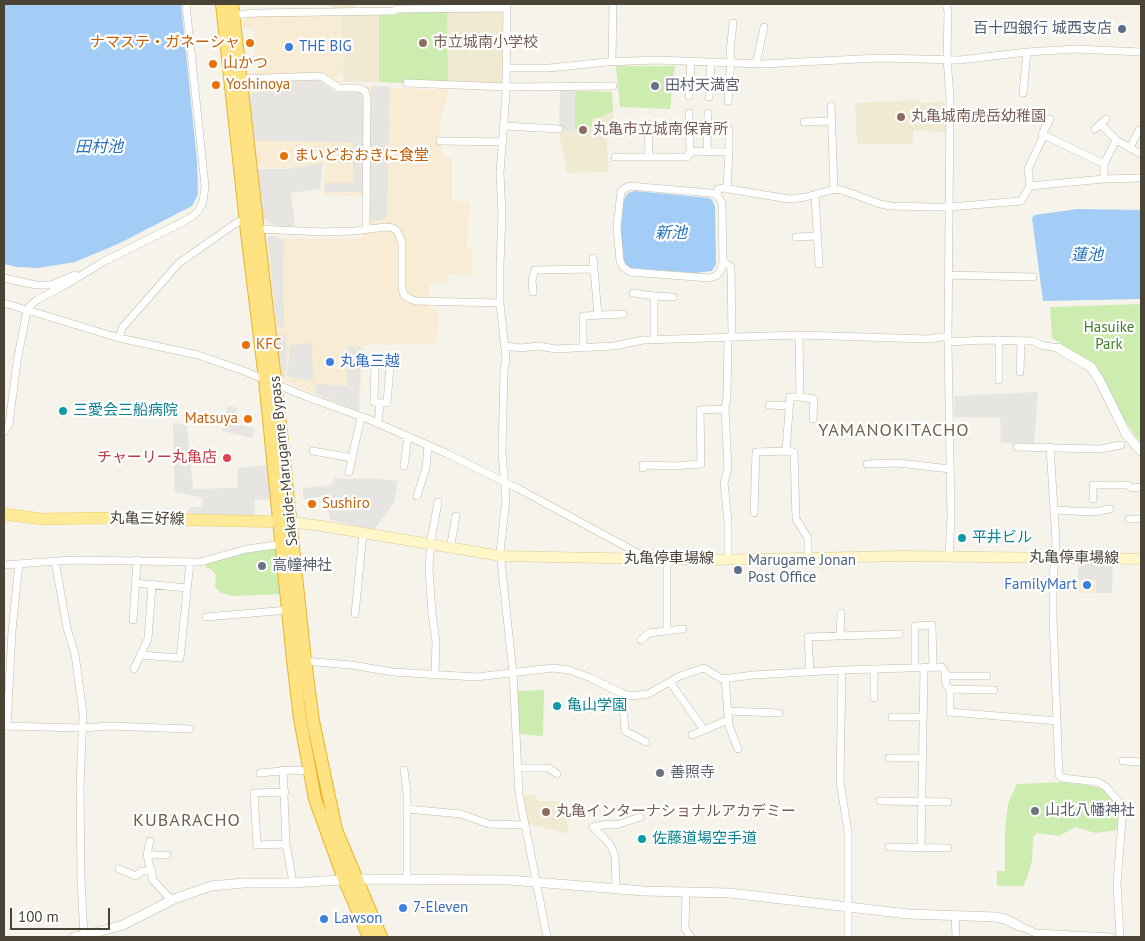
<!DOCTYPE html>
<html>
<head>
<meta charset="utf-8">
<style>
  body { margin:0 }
  #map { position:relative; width:1145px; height:941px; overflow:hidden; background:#f6f3ea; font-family:"PT Sans",sans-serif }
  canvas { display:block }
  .frame { position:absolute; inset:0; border:5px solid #4a4437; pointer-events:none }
  .scale { position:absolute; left:10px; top:908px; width:100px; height:22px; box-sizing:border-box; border:2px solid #4a4437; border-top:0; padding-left:6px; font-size:15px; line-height:18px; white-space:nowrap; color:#4a4437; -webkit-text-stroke:4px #fff; paint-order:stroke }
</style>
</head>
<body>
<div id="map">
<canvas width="1145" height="941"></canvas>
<div class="frame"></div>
<div class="scale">100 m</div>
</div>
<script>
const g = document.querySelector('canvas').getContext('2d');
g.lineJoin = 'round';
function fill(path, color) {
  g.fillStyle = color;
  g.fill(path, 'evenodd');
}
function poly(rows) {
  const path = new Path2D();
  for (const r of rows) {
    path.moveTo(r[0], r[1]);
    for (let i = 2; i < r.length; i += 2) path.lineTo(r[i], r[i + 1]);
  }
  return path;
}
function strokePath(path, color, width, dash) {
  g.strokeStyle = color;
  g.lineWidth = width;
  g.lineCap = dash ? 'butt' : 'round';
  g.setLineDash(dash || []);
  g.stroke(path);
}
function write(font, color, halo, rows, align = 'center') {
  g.font = font + ' "PT Sans","Noto Sans JP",sans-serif';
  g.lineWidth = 4.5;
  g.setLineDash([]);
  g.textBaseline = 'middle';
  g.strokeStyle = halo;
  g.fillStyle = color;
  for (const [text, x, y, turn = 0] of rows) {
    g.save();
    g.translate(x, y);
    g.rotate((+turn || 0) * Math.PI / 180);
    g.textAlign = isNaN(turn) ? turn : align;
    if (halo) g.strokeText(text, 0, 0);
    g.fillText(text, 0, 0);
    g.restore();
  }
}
const commercial = poly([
  [340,14,342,75,337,75,340,86,449,90,441,119,440,141,443,157,452,158,452,201,470,202,467,248,473,249,471,275,448,274,447,283,429,282,429,308,438,309,437,343,364,345,359,414,284,380,287,363,286,335,276,334,264,238,351,239,362,238,363,196,323,195,325,164,284,168,258,167,253,141,248,74,256,73,254,29,243,29,242,20,250,17],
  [1078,562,1112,593,1077,593]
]);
const education = poly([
  [325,4,355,4,355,9,397,11,503,11,504,13,502,87,379,82,343,82,341,13],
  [560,90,612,92,614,119,609,124,609,127,606,128,609,172,567,173,559,132],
  [918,100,919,103,945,102,946,133,922,130,913,131,913,144,857,144,855,103],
  [523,795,536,795,537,801,565,801,569,834,528,824]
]);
const green = poly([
  [397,11,447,11,448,85,379,82,379,13],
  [616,66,675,66,670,109,620,107],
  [575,91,612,92,613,111,599,118,592,118,592,126,575,130],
  [1141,304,1141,442,1136,437,1122,416,1106,382,1090,362,1052,338,1050,307],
  [276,548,281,594,234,596,221,593,215,587,216,575,211,569,206,568,206,563,246,551],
  [544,690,543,736,518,734,517,691],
  [1065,782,1102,788,1120,808,1118,830,1095,833,1075,827,1059,836,1037,833,1033,837,1032,861,1027,878,1023,886,997,886,997,871,1005,871,1005,830,1008,804,1017,784]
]);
const parking = poly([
  [319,80,335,92,360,92,364,97,362,192,325,192,325,183,353,183,353,142,254,141,248,94,272,90,272,82],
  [371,86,390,86,387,216,383,220,369,220],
  [560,90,575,91,575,130,559,132],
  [323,163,320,189,291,193,295,227,277,227,263,218,257,169,285,169],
  [268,236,277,236,284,243,283,274,284,328,276,326],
  [276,334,286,335,287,363,284,380,281,376],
  [312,343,313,382,287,376,290,345],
  [348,346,360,346,359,412,315,393,316,384,347,386],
  [1038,392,1034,443,1001,443,1000,418,954,417,954,396],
  [227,406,237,408,234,424,255,428,252,438,222,431],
  [173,423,187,425,193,489,237,488,238,468,267,465,270,499,255,500,255,515,187,515,189,507,201,507,203,498,175,492],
  [334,477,343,479,372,478,398,481,394,503,374,530,330,520,326,496,303,499,303,488,332,485],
  [1078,562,1113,563,1112,593,1096,593,1096,580,1078,579]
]);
const water = poly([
  [4,4,181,4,197,161,198,194,192,206,118,244,75,262,38,268,17,267,4,264],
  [635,191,709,198,712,200,715,206,716,264,712,271,695,273,630,268,626,265,623,261,620,230,622,203,628,193],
  [1077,209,1141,210,1141,299,1043,301,1032,218,1035,215]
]);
const minor = poly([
  [507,4,506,94,500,173,502,214,500,265,500,303,506,359,504,370,502,453,506,499,500,552,513,673,519,794,547,937],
  [946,4,948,11,947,59,950,97,948,342,951,517,949,557],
  [233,15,257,13,394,11,397,9,507,8],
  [612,61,613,4],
  [756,64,764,27],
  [507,68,549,68,607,62,656,60,762,64,879,58,960,60,1027,52,1076,49,1141,52],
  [239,79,321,76,339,88,358,88,365,91,367,98,366,229],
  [407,83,506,87,613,86],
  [1023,93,1027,52],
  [689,96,691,62],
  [709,97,711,63],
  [728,101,731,59,730,53,733,23],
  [831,106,834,190],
  [689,113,690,153],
  [804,122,832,121],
  [648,124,649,157],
  [1101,124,1116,140],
  [504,126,559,129],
  [1095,129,1106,119],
  [729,130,729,152],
  [1044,135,1042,134,1050,119],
  [440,141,503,142],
  [1130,148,1139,130],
  [707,151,708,113],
  [615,157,687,157,691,151,729,152,727,189],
  [1104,179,1104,164],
  [1030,186,1104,179,1141,178],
  [717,195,718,189,723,188,789,199,806,197,835,189,842,190,880,204,891,206,931,207,949,207,1021,201,1030,186,1028,169,1044,135,1104,164,1116,140,1141,154],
  [815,195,819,264],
  [257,229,323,232,354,231,385,227,393,228,397,231,402,242,402,288,404,295,410,299,416,301,500,303],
  [796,237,817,236],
  [593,258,598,315],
  [723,261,721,270,716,276,709,278,630,272,623,267,620,261,617,227,621,191,629,186,711,193,717,195,722,203,723,261,731,267,732,337],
  [949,275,1033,277],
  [4,278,36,285,51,285,75,275],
  [533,292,532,280,535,270,594,269],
  [633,293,654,296,654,340],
  [654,296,673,297],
  [4,303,119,338,198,355,244,371,310,398,368,419,448,454,519,489,645,557],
  [119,338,122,328,179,263,236,223,246,219],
  [999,340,999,380],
  [948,342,985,340,1033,341,1041,345,1058,348],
  [506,346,521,348,538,346,556,349,575,348,614,346,643,340,799,335,929,339,948,336],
  [583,348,583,316,623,314],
  [1020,372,1021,341],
  [800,397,814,399,813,419],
  [769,405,789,406],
  [378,423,380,403,387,403,390,366,389,364,376,364,375,365,374,402,380,403],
  [4,432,9,424,17,362,27,310,29,307,38,299,62,287,103,262,183,222,194,215,199,210,203,202,205,186,186,4],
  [1017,447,1100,449,1121,445],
  [1050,447,1056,541,1053,581,1053,618,1059,775,1062,778,1098,782,1106,787,1123,807,1117,883,1120,937],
  [313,451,352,458],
  [786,451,794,452,796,519,808,538,808,557],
  [867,464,898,463,950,469],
  [404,466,408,436],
  [643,468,643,465,674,466,701,464,700,410,725,409],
  [349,472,361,417],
  [417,496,426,468,428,445],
  [1093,499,1093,485,1128,485,1132,488,1141,487],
  [1054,510,1093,512,1110,509],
  [754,513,756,452,786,451,790,397,800,397,799,335],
  [1129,519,1141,519],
  [450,549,456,516],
  [728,559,728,522,724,482,728,469,725,409,727,397,728,337],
  [55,561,67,628,75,654,83,713,80,787,81,880,84,937],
  [4,565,71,560,200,562,247,549,283,544],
  [135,583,187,588],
  [355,614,363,533],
  [206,617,288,610],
  [133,620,137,560],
  [667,631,667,560],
  [840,636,841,613],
  [641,640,649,633,683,629],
  [140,655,180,658,190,562],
  [304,661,351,665,393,672,476,677,553,668,569,670,591,678,623,694,631,696,648,694,680,676,704,668,722,679,753,675,842,670,942,667,945,672,946,685,950,689],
  [915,667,915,626,932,625,933,667],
  [134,669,148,639,152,585],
  [874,669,874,698],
  [842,670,840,781,848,832,848,937],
  [810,672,808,637,899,634],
  [435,675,436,642,432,614,429,569,431,540,438,502],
  [946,676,987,676],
  [725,678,729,726,738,749],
  [670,682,704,730],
  [994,690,950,689,950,712,1057,721],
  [622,693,625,731,646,742],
  [727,711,779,713],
  [892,717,923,717],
  [4,726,82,728,110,726,190,729],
  [7,726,12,631,19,564],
  [692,735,728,720],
  [889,758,922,758],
  [1123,761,1141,762],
  [518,768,549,768,557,774],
  [283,770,286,844,293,883],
  [404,770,407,793,407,879],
  [260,773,292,770,309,771],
  [285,792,254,793,257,845,286,844],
  [880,801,948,802],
  [407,809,461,814,489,824,525,825],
  [150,841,147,855,153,880,171,900],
  [889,847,948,848],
  [921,848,924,667],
  [147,855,167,855],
  [119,869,136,876,142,871,152,871],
  [616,888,615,856,611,846,604,838,593,827,608,824,616,825,640,817],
  [686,891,685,929,691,937],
  [955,916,956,937],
  [1019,926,1036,933,1111,937]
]);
const tertiary = poly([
  [1058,348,1091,367,1100,381,1126,434,1141,451],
  [74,937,84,936,123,925,174,899,211,886,244,883,293,883,356,879,509,880,644,891,730,893,908,914,996,917,1005,919,1019,926]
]);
const secondary = poly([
  [290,522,322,526,501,556,704,560,904,556,1141,559]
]);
const primary = poly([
  [4,514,42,519,103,518,288,522]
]);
const trunk = poly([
  [222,4,247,232,265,379,293,660,300,719,315,799,344,879,369,937],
  [232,4,281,433,305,661,313,721,336,830,381,937]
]);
const markers = [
  [1122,29,5,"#5c6f8a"],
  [250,43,5,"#e8710a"],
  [423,43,5,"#8d6e63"],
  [289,47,5,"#3f7fe0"],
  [213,64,5,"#e8710a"],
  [216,85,5,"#e8710a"],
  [655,86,5,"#6b7280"],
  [901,117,5,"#8d6e63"],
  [583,130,5,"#8d6e63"],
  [284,156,5,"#e8710a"],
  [246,345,5,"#e8710a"],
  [330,362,5,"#3f7fe0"],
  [63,411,5,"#0f9aa8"],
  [248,419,5,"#e8710a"],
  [227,458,5,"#e0444e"],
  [312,504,5,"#e8710a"],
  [962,538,5,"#0f9aa8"],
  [262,566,5,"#6b7280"],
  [738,570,5,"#5c6f8a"],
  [1087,585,5,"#3f7fe0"],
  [557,706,5,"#0f9aa8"],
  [660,773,5,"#6b7280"],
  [1035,811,5,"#6b7280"],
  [546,812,5,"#8d6e63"],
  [642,839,5,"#0f9aa8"],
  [403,908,5,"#3f7fe0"],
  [324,919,5,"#3f7fe0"]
];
const serviceNames = [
  ["百十四銀行 城西支店",1112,29],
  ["Marugame Jonan",748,561,"left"],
  ["Post Office",748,578,"left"]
];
const foodNames = [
  ["ナマステ・ガネーシャ",240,43,"right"],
  ["山かつ",223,64],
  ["Yoshinoya",226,85],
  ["まいどおおきに食堂",294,156],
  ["KFC",256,345],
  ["Matsuya",238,419,"right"],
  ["Sushiro",322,504]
];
const educationNames = [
  ["市立城南小学校",433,43],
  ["丸亀城南虎岳幼稚園",911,117],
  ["丸亀市立城南保育所",593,130],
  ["丸亀インターナショナルアカデミー",556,812]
];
const shopNames = [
  ["THE BIG",299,47],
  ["丸亀三越",340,362],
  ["FamilyMart",1077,585,"right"],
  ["7-Eleven",413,908],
  ["Lawson",334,919]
];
const worshipNames = [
  ["田村天満宮",665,86],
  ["高幢神社",272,566],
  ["善照寺",670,773],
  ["山北八幡神社",1045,811]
];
const parkNames = [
  ["Hasuike",1109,328],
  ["Park",1109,345]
];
const cultureNames = [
  ["三愛会三船病院",73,411],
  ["平井ビル",972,538],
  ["亀山学園",567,706],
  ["佐藤道場空手道",652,839]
];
const healthNames = [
  ["チャーリー丸亀店",217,458]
];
const streetNames = [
  ["Sakaide-Marugame Bypass",284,461,-96],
  ["丸亀三好線",147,519,1],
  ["丸亀停車場線",1074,558,1],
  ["丸亀停車場線",669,559]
];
const waterNames = [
  ["田村池",99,147],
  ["新池",671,233],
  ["蓮池",1087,255]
];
const quarterNames = [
  ["YAMANOKITACHO",894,431],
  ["KUBARACHO",187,821]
];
fill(commercial, '#f8ecd4');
fill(education, '#f0ead3');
fill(green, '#ccecb0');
fill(parking, '#e7e5e1');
fill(water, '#a3cdf6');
strokePath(minor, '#c2bcab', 8);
strokePath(tertiary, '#c2bcab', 10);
strokePath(secondary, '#d9cc97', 11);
strokePath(primary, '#ecce61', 12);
strokePath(trunk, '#e8b431', 14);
strokePath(minor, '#fff', 7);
strokePath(tertiary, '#fff', 9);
strokePath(secondary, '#fff7ca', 10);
strokePath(primary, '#ffea99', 11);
strokePath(trunk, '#ffe282', 12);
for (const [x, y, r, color] of markers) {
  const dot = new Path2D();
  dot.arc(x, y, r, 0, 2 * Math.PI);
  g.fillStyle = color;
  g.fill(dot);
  strokePath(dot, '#fff', 2);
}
write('15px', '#4e5e75', '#fff', serviceNames, 'right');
write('15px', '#c56008', '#fff', foodNames, 'left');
write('15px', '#785e54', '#fff', educationNames, 'left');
write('15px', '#366cbe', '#fff', shopNames, 'left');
write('15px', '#5b616d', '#fff', worshipNames, 'left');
write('15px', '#418125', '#fff', parkNames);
write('15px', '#0d838f', '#fff', cultureNames, 'left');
write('15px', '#be3a42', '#fff', healthNames, 'right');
write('15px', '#4a4437', '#fff', streetNames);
write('italic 16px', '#2773bf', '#fff', waterNames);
g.letterSpacing = '1px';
write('18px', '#6e644d', '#fff', quarterNames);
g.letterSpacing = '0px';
</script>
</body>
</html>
